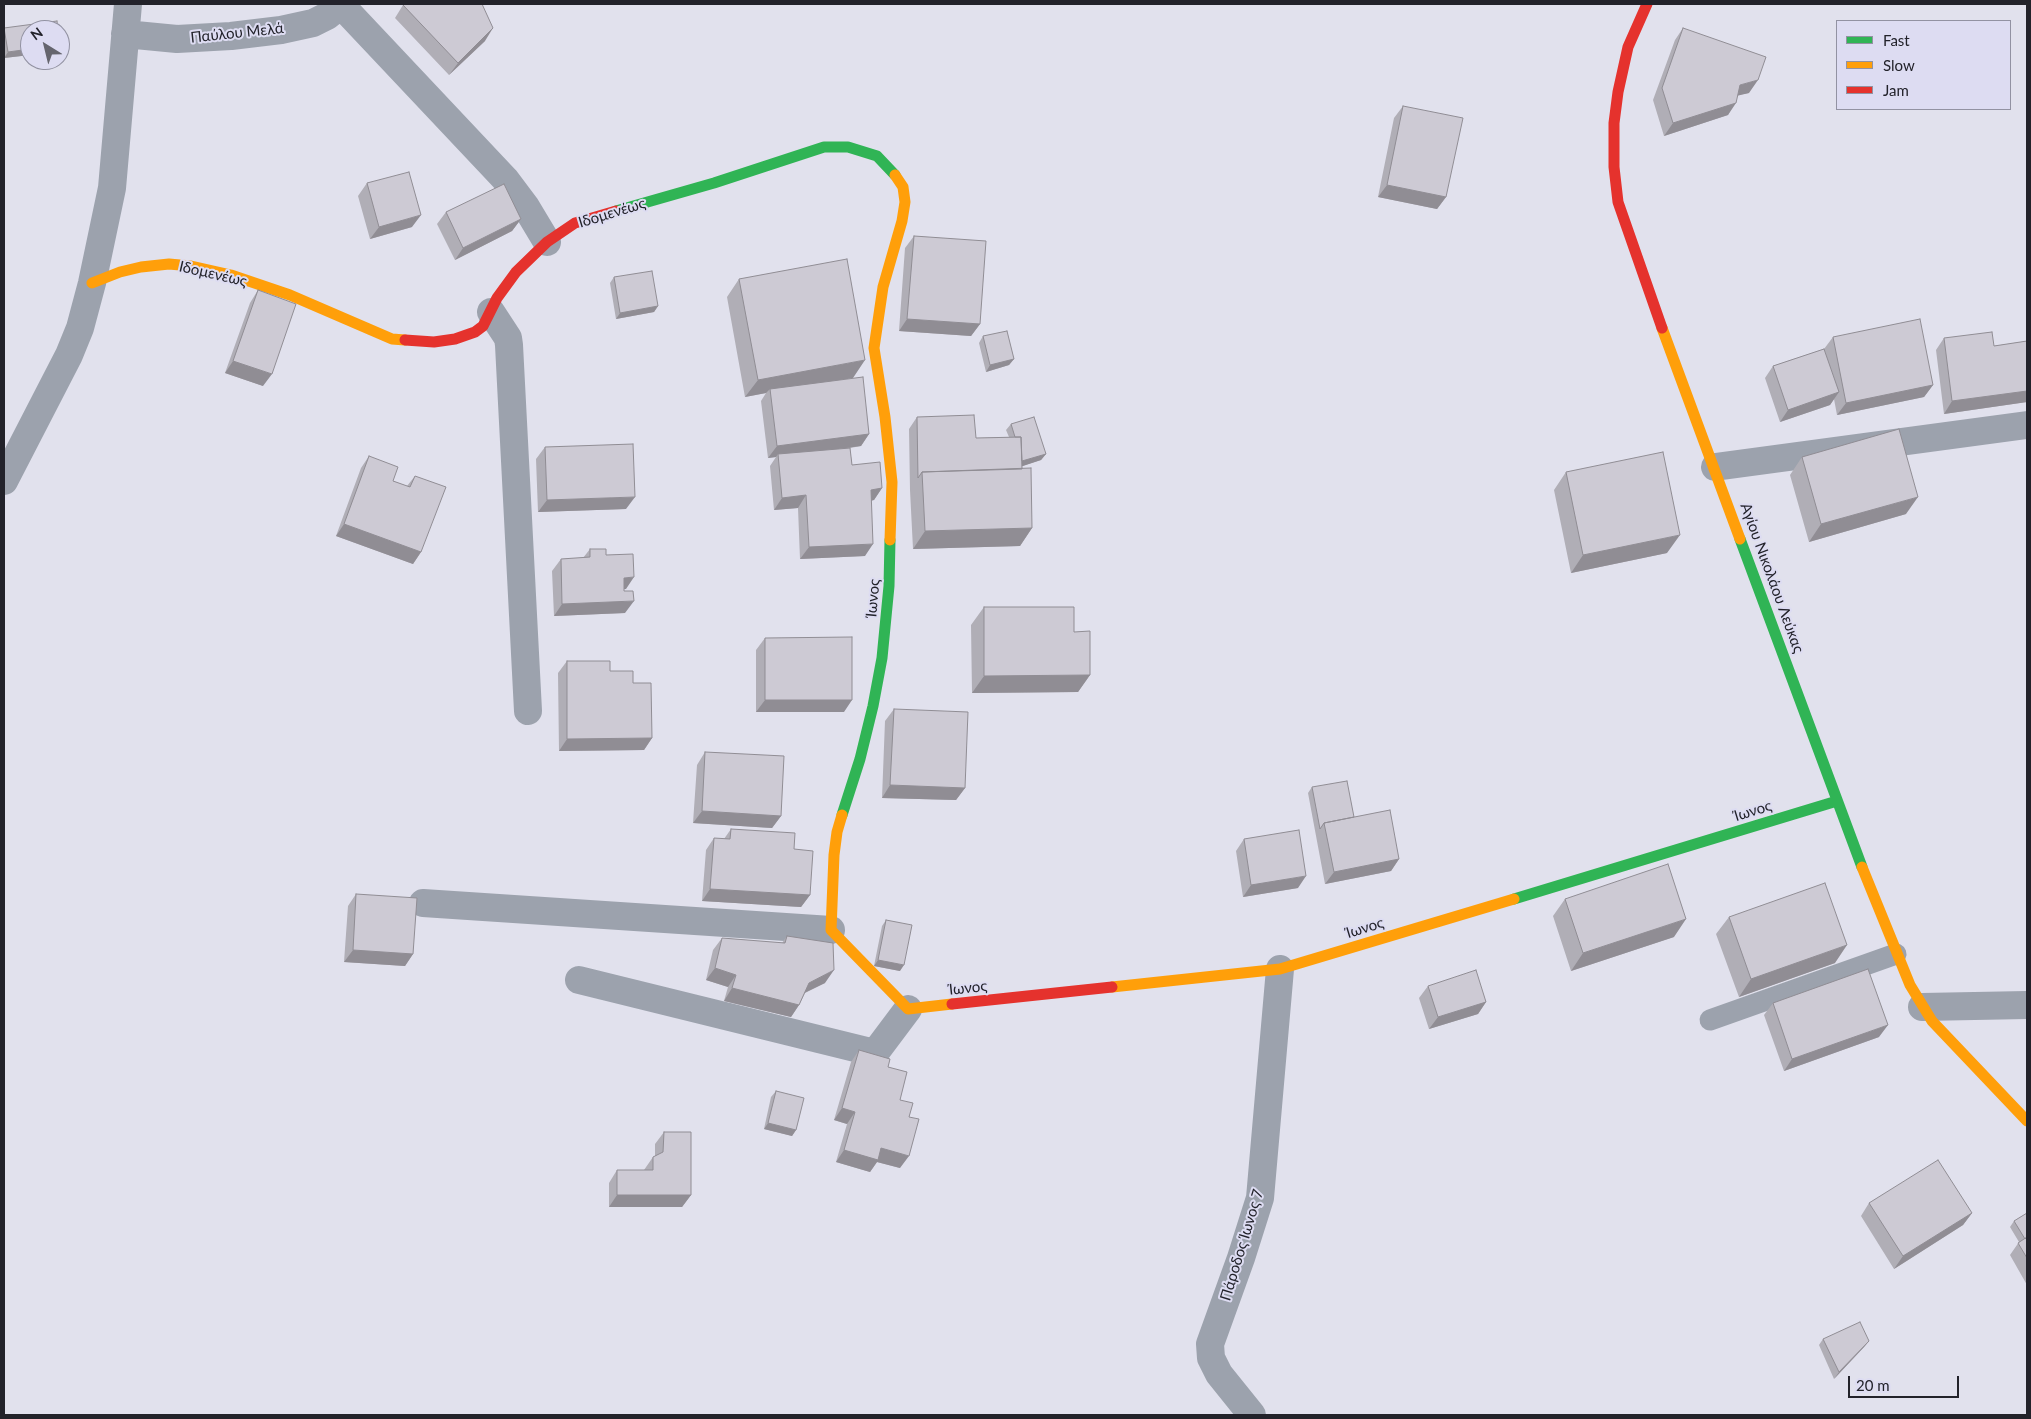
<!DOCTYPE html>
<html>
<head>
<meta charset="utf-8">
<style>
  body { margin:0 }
  #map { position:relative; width:2031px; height:1419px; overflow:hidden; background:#e1e1ed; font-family:Lato,sans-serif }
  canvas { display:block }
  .frame { position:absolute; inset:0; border:5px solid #22222a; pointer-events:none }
  .legend { position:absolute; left:1836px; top:20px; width:175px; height:90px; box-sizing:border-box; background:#dddcf2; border:1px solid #9292a2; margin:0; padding:6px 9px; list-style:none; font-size:15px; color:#22222a }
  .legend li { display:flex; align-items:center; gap:10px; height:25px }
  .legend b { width:25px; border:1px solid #9292a2 }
  .north { position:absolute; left:20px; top:20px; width:50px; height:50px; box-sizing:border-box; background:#dddcf2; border:1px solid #9292a2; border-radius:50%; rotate:324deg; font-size:14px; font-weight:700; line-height:20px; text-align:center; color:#22222a }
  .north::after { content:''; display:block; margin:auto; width:18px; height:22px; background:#65656e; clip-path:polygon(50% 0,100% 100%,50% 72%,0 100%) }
  .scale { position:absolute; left:1848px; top:1376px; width:111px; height:22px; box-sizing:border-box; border:2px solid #22222a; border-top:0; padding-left:6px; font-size:15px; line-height:18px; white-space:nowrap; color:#22222a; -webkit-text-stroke:4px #dddcf2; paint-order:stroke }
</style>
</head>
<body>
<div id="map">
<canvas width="2031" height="1419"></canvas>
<div class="frame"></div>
<ul class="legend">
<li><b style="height:6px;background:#30b455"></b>Fast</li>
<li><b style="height:6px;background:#ff9f0a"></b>Slow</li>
<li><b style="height:6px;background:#e5322d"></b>Jam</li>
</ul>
<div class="north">N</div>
<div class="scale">20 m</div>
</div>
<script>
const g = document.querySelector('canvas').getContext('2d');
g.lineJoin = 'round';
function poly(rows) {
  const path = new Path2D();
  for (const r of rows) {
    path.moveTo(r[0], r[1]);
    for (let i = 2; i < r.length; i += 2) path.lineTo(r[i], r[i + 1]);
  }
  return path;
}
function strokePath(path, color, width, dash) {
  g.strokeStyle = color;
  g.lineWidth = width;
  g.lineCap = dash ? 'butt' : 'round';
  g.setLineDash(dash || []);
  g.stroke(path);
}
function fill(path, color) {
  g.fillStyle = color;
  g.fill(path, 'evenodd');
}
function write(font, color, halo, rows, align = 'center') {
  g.font = font + ' Lato,sans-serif';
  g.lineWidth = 4;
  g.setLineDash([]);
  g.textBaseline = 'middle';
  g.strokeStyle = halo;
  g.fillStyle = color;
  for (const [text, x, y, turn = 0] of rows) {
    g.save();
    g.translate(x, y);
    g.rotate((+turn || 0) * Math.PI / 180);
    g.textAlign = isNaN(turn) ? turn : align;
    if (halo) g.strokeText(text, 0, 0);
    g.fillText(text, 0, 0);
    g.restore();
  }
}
const lane = poly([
  [1710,1020,1896,954]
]);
const street = poly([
  [341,5,505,179,526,207,547,242],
  [125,34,177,39,231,36,281,30,313,23,327,16,342,4],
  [491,312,508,338,509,345,528,711],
  [1715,467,2027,425],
  [4,481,69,355,80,328,92,283,112,188,128,4],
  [423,903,831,930],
  [579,980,875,1053,908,1009],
  [1922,1007,2027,1005],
  [1252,1415,1219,1374,1211,1358,1210,1344,1241,1258,1260,1198,1280,969]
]);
const fast = poly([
  [616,211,714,183,824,147,848,147,877,156,895,175],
  [1740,539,1862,867],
  [842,815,860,759,873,706,882,658,889,586,890,540],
  [1514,899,1837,801]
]);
const slow = poly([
  [92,283,120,272,141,267,169,264,191,266,231,275,290,295,392,339,405,340],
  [1662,328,1740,539],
  [890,540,892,482,885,417,874,348,883,287,902,221,905,202,903,187,895,175],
  [842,815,837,832,834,855,831,930,908,1009,952,1004],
  [1862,867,1910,985,1932,1021,2027,1121],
  [1112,987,1280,969,1514,899]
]);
const jam = poly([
  [1647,4,1628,47,1618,92,1614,123,1614,167,1618,202,1662,328],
  [405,340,434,342,455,339,475,332,483,326,497,298,516,272,547,242,575,223,616,211],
  [952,1004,1112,987]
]);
const wall = poly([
  [403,5,485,41,449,75,395,18],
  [4,28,30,30,30,55,4,58],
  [1683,28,1749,93,1738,95,1728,115,1664,136,1653,100,1675,40],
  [1403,106,1446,197,1437,209,1378,197,1394,118],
  [367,183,412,227,370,239,358,196],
  [446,212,521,219,512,231,455,260,437,224],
  [914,236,980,324,971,336,899,331,905,248],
  [614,277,658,306,654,312,616,319,610,283],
  [739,279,853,378,844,379,869,434,861,446,850,448,852,465,882,488,874,500,871,501,865,556,800,559,798,508,774,510,770,466,776,457,768,458,761,401,766,393,745,397,727,297],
  [258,290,263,386,225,373,250,303],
  [983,336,1014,359,1009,365,986,372,979,343],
  [1833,337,1933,385,1924,397,1837,415,1834,399,1830,405,1780,422,1765,378,1773,366,1824,349],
  [1944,338,1994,346,2027,341,2027,402,1944,414,1936,350],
  [917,417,976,438,1009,437,1006,430,1011,424,1046,454,1041,460,1022,466,1032,528,1020,546,913,549,910,490,909,429],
  [545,447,626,509,538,512,536,459],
  [369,456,393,481,407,486,415,476,421,552,413,564,336,536,361,468],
  [1802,457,1906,514,1809,542,1790,475],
  [1566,472,1667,553,1571,573,1554,490],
  [590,549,606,555,626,589,624,589,625,613,554,616,552,571,561,559,583,558],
  [984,607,1074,632,1090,675,1078,692,972,693,971,625],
  [765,638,844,712,756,712,756,650],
  [567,661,610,671,633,683,652,738,644,750,559,751,558,673],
  [894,709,965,788,956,800,882,798,885,721],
  [705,752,781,816,772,828,693,823,697,765],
  [1312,787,1354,817,1399,859,1391,871,1325,884,1308,793],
  [731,829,794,849,810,895,801,907,702,901,706,850,714,838,724,839],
  [1244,839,1298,888,1243,897,1236,851],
  [356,894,413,954,405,966,344,962,348,906],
  [1565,899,1674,937,1571,971,1553,916],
  [1729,917,1835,963,1739,997,1716,934],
  [886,920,900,971,874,966,882,926],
  [787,936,825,983,805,993,799,1005,791,1017,724,1001,728,987,706,980,713,950,722,938,782,943],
  [1428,986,1486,1002,1478,1014,1429,1029,1419,998],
  [1773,1003,1879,1037,1784,1071,1764,1015],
  [859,1050,888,1067,900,1100,909,1117,900,1168,877,1162,870,1172,836,1162,847,1124,834,1120,851,1062],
  [776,1091,796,1130,792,1136,764,1129,771,1097],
  [664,1132,691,1195,682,1207,609,1207,609,1183,617,1170,644,1170,653,1157,655,1156,655,1144],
  [1869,1203,1972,1213,1963,1225,1894,1269,1861,1216],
  [2027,1213,2027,1285,2010,1255,2019,1242,2010,1227,2014,1221],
  [1823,1339,1869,1341,1864,1347,1834,1379,1819,1345]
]);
const shadedWall = poly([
  [493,28,485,41,449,75,458,63],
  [30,49,30,55,4,58,8,52],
  [1758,80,1749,93,1732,97,1740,85],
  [1736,103,1728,115,1664,136,1673,123],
  [1387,185,1446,197,1437,209,1378,197],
  [421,215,412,227,370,239,379,227],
  [521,219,512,231,455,260,463,248],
  [658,306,654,312,616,319,620,313],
  [907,319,980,324,971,336,899,331],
  [1014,359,1009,365,986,372,990,365],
  [865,360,853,378,770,393,770,389,766,393,745,397,758,380],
  [233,361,272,374,263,386,225,373],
  [1933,385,1924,397,1837,415,1846,403],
  [2027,391,2027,402,1944,414,1952,401],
  [1839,392,1830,405,1780,422,1788,410],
  [869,434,861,446,778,457,778,454,776,457,768,458,777,446],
  [1046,454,1041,460,1017,468,1022,461],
  [882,488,874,500,862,502,871,490],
  [806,495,798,508,774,510,782,498],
  [635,497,626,509,538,512,547,500],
  [1918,497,1906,514,1809,542,1821,524],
  [344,524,421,552,413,564,336,536],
  [1032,528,1020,546,913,549,925,531],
  [1680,535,1667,553,1571,573,1583,555],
  [873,544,865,556,800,559,809,547],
  [634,577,626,589,615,590,624,578],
  [634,601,625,613,554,616,562,604],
  [1090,675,1078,692,972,693,984,676],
  [765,700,852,700,844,712,756,712],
  [652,738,644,750,559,751,567,739],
  [890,785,965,788,956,800,882,798],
  [702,811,781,816,772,828,693,823],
  [1399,859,1391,871,1325,884,1334,872],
  [1306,876,1298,888,1243,897,1251,885],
  [710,889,810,895,801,907,702,901],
  [1686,919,1674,937,1571,971,1583,953],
  [1847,945,1835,963,1739,997,1751,979],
  [353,950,413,954,405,966,344,962],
  [878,960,904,965,900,971,874,966],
  [715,968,736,975,728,987,706,980],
  [834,970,825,983,800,995,809,983],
  [732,988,799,1005,791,1017,724,1001],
  [1486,1002,1478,1014,1429,1029,1438,1017],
  [1888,1025,1879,1037,1784,1071,1792,1059],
  [842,1108,855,1112,847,1124,834,1120],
  [768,1123,796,1130,792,1136,764,1129],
  [881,1148,909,1156,900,1168,877,1162,870,1172,836,1162,844,1150],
  [617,1195,691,1195,682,1207,609,1207],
  [1972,1213,1963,1225,1894,1269,1903,1256],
  [1869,1341,1864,1347,1834,1379,1839,1372]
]);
const building = poly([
  [405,4,482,4,493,28,458,63,403,5,405,4],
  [57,21,58,30,30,30,30,49,8,52,4,28,57,21],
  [1683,28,1766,57,1758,80,1740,85,1736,103,1673,123,1662,88,1683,28],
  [1403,106,1463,118,1446,197,1387,185,1403,106],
  [409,172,421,215,379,227,367,183,409,172],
  [504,184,521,219,463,248,446,212,504,184],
  [914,236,986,241,980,324,907,319,914,236],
  [847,259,865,360,758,380,739,279,847,259],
  [652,271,658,306,620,313,614,277,652,271],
  [258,290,296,304,272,374,233,361,258,290],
  [1920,319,1933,385,1846,403,1833,337,1920,319],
  [1007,331,1014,359,990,365,983,336,1007,331],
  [1992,332,1994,346,2027,341,2027,391,1952,401,1944,338,1992,332],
  [1824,349,1839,392,1788,410,1773,366,1824,349],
  [863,377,869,434,777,446,770,389,863,377],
  [974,415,976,438,1021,437,1022,469,922,472,918,478,917,417,974,415],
  [1034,417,1046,454,1022,461,1021,437,1015,437,1011,424,1034,417],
  [1899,429,1918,497,1821,524,1802,457,1899,429],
  [633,444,635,497,547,500,545,447,633,444],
  [850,448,852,465,880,462,882,488,871,490,873,544,809,547,806,495,782,498,778,454,850,448],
  [1663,452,1680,535,1583,555,1566,472,1663,452],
  [369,456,398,467,393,481,410,487,415,476,446,487,421,552,344,524,369,456],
  [1031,468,1032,528,925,531,922,472,1031,468],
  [590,549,606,549,606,555,633,554,634,577,624,578,624,591,633,591,634,601,562,604,561,559,590,557,590,549],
  [984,607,1074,607,1074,632,1090,631,1090,675,984,676,984,607],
  [852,637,852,700,765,700,765,638,852,637],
  [567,661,610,661,610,671,633,671,633,683,651,683,652,738,567,739,567,661],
  [894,709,968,712,965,788,890,785,894,709],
  [705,752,784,756,781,816,702,811,705,752],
  [1347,781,1354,817,1324,823,1320,829,1312,787,1347,781],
  [1390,810,1399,859,1334,872,1324,823,1390,810],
  [731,829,795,833,794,849,813,851,810,895,710,889,714,838,730,839,731,829],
  [1299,830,1306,876,1251,885,1244,839,1299,830],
  [1668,864,1686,919,1583,953,1565,899,1668,864],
  [1825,883,1847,945,1751,979,1729,917,1825,883],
  [356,894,417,898,413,954,353,950,356,894],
  [886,920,912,925,904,965,878,960,886,920],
  [787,936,833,943,834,970,809,983,799,1005,732,988,736,975,715,968,722,938,785,943,787,936],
  [1868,969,1888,1025,1792,1059,1773,1003,1868,969],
  [1476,970,1486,1002,1438,1017,1428,986,1476,970],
  [859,1050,890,1059,888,1067,907,1072,900,1100,913,1103,909,1117,919,1119,909,1156,881,1148,878,1160,844,1150,855,1112,842,1108,859,1050],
  [776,1091,804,1098,796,1130,768,1123,776,1091],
  [664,1132,691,1132,691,1195,617,1195,617,1170,653,1170,653,1157,663,1152,664,1132],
  [1938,1160,1972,1213,1903,1256,1869,1203,1938,1160],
  [2027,1213,2027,1237,2025,1239,2014,1221,2027,1213],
  [2027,1237,2027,1258,2018,1243,2027,1237],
  [1860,1322,1869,1341,1839,1372,1823,1339,1860,1322]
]);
const streetNames = [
  ["Παύλου Μελά",237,33,-6],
  ["Ιδομενέως",612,213,-17],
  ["Ιδομενέως",213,274,13],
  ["Αγίου Νικολάου Λεύκας",1772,578,70],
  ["Ίωνος",873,598,-85],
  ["Ίωνος",1753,811,-17],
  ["Ίωνος",1365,928,-17],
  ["Ίωνος",968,988,-6],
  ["Πάροδος Ίωνος 7",1242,1245,-73]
];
strokePath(lane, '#9ca2ad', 21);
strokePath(street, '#9ca2ad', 28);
strokePath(fast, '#30b455', 11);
strokePath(slow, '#ff9f0a', 11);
strokePath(jam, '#e5322d', 11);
fill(wall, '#b0aeb6');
fill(shadedWall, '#908d94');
fill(building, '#cdcad4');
strokePath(building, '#908d94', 1);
write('15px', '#22222a', '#dddcf2', streetNames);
</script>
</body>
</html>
